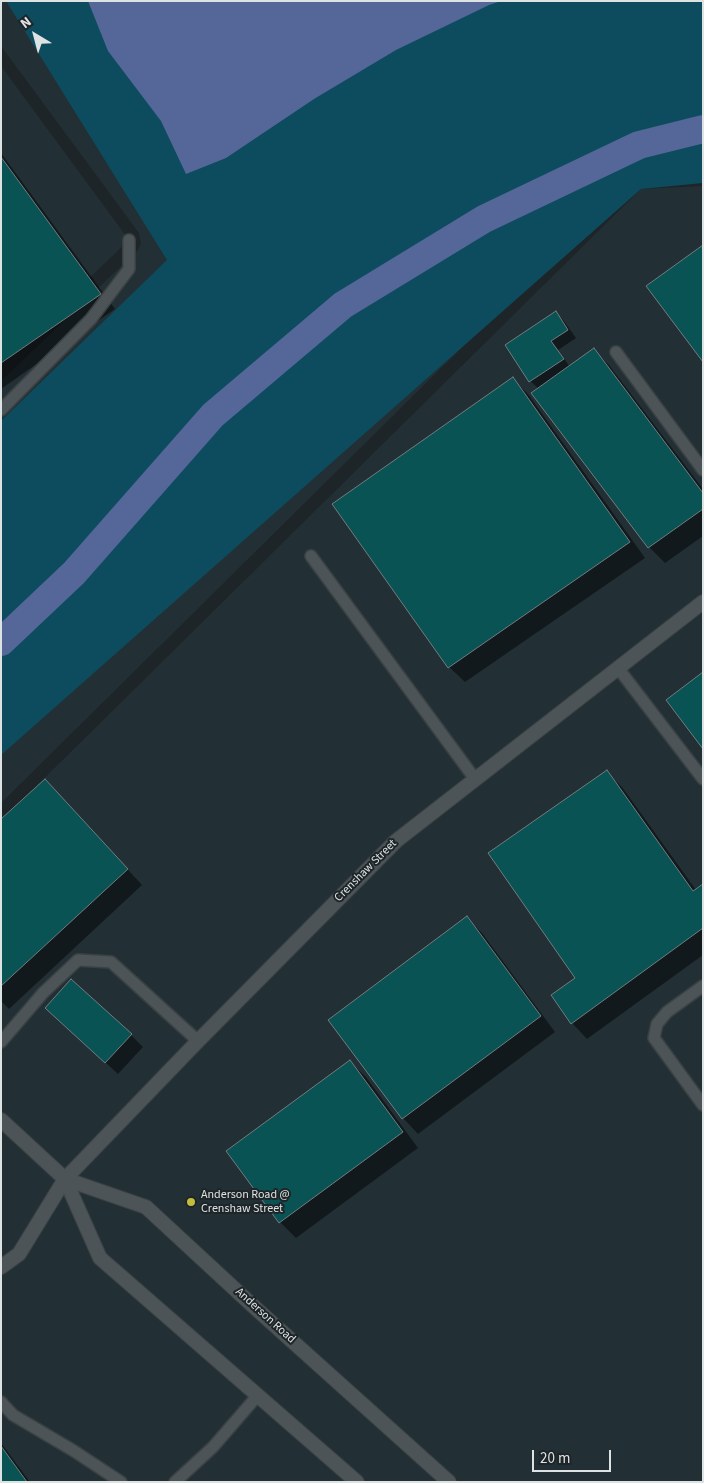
<!DOCTYPE html>
<html>
<head>
<meta charset="utf-8">
<style>
  body { margin:0 }
  #map { position:relative; width:704px; height:1483px; overflow:hidden; background:#1e2528; font-family:"Source Sans 3",sans-serif }
  canvas { display:block }
  .frame { position:absolute; inset:0; border:2px solid #dde2e3; pointer-events:none }
  .north { position:absolute; left:10px; top:10px; width:50px; height:50px; -webkit-text-stroke:4px #1e2528; paint-order:stroke; rotate:323deg; font-size:14px; font-weight:700; line-height:20px; text-align:center; color:#dde2e3 }
  .north::after { content:''; display:block; margin:auto; width:18px; height:22px; background:#dde2e3; clip-path:polygon(50% 0,100% 100%,50% 72%,0 100%) }
  .scale { position:absolute; left:532px; top:1450px; width:79px; height:22px; box-sizing:border-box; border:2px solid #dde2e3; border-top:0; padding-left:6px; font-size:15px; line-height:18px; white-space:nowrap; color:#dde2e3; -webkit-text-stroke:4px #1e2528; paint-order:stroke }
</style>
</head>
<body>
<div id="map">
<canvas width="704" height="1483"></canvas>
<div class="frame"></div>
<div class="north">N</div>
<div class="scale">20 m</div>
</div>
<script>
const g = document.querySelector('canvas').getContext('2d');
g.lineJoin = 'round';
function fill(path, color) {
  g.fillStyle = color;
  g.fill(path, 'evenodd');
}
function poly(rows) {
  const path = new Path2D();
  for (const r of rows) {
    path.moveTo(r[0], r[1]);
    for (let i = 2; i < r.length; i += 2) path.lineTo(r[i], r[i + 1]);
  }
  return path;
}
function strokePath(path, color, width, dash) {
  g.strokeStyle = color;
  g.lineWidth = width;
  g.lineCap = dash ? 'butt' : 'round';
  g.setLineDash(dash || []);
  g.stroke(path);
}
function write(font, color, halo, rows, align = 'center') {
  g.font = font + ' "Source Sans 3",sans-serif';
  g.lineWidth = 4;
  g.setLineDash([]);
  g.textBaseline = 'middle';
  g.strokeStyle = halo;
  g.fillStyle = color;
  for (const [text, x, y, turn = 0] of rows) {
    g.save();
    g.translate(x, y);
    g.rotate((+turn || 0) * Math.PI / 180);
    g.textAlign = isNaN(turn) ? turn : align;
    if (halo) g.strokeText(text, 0, 0);
    g.fillText(text, 0, 0);
    g.restore();
  }
}
const built = poly([
  [1,1,74,1,221,283,1,479,1,381,138,250,141,244,139,233,1,46],
  [1,66,129,240,1,363],
  [703,186,703,1482,1,1482,1,821,641,189],
  [593,218,1,803,1,689]
]);
const green = poly([
  [6,1,703,1,703,183,641,189,1,755,1,421,167,260]
]);
const water = poly([
  [88,1,501,1,489,5,396,50,314,99,226,158,186,174,161,121,108,51]
]);
const shadow = poly([
  [1,153,115,309,1,389],
  [556,313,564,321,576,338,558,350,570,367,594,350,609,365,703,489,703,536,665,563,649,547,533,393,539,389,530,381],
  [513,379,528,394,645,558,465,682,449,667],
  [606,772,622,787,696,890,703,886,703,955,587,1039,572,1023],
  [60,796,142,885,9,1009,1,1001,1,820],
  [467,918,482,933,555,1032,418,1134,403,1118,330,1020],
  [59,1020,131,1035,143,1047,118,1074],
  [350,1062,366,1077,418,1148,296,1238,280,1222,228,1151],
  [1,1443,30,1482,1,1482]
]);
const canal = poly([
  [1,642,74,573,213,415,343,305,484,219,639,145,703,129]
]);
const building = poly([
  [1,157,101,294,1,363,1,157],
  [703,245,703,362,646,286,703,245],
  [556,311,568,330,551,341,564,359,529,382,505,345,556,311],
  [594,348,703,493,703,509,648,548,531,393,594,348],
  [513,377,630,542,448,668,332,504,513,377],
  [703,672,703,749,666,700,703,672],
  [607,770,693,891,703,884,703,928,571,1024,551,995,575,978,488,853,607,770],
  [45,779,128,869,1,986,1,819,45,779],
  [467,916,541,1016,402,1119,328,1020,467,916],
  [71,979,132,1034,105,1063,45,1008,71,979],
  [350,1060,403,1132,279,1223,226,1151,350,1060],
  [1,1446,27,1482,1,1482,1,1446]
]);
const service = poly([
  [616,352,703,470],
  [1,410,91,319,129,269,129,240],
  [311,556,475,779],
  [618,668,703,779],
  [703,986,667,1012,657,1024,654,1038,703,1105],
  [1,1042,43,993,78,960,111,962,198,1041],
  [1,1402,13,1415,74,1451,121,1482],
  [175,1482,213,1447,258,1395]
]);
const minor = poly([
  [1,1267,19,1254,65,1179,198,1041,396,841,703,602]
]);
const secondary = poly([
  [1,1120,65,1179,100,1258,357,1482],
  [65,1179,146,1207,252,1305,449,1482]
]);
const markers = [
  [191,1202,5,"#c3bd3e"]
];
const streetNames = [
  ["Crenshaw Street",366,871,-45],
  ["Anderson Road",265,1316,42]
];
const poiNames = [
  ["Anderson Road @",201,1195],
  ["Crenshaw Street",201,1209]
];
fill(built, '#223035');
fill(green, '#0d4c5e');
fill(water, '#546798');
fill(shadow, '#0007');
strokePath(canal, '#546798', 28);
fill(building, '#095355');
strokePath(building, '#727c7c', 1);
strokePath(service, '#3b4143', 14);
strokePath(minor, '#3b4143', 16);
strokePath(secondary, '#3b4143', 16);
strokePath(service, '#4c5457', 11);
strokePath(minor, '#4c5457', 14);
strokePath(secondary, '#4c5457', 14);
for (const [x, y, r, color] of markers) {
  const dot = new Path2D();
  dot.arc(x, y, r, 0, 2 * Math.PI);
  g.fillStyle = color;
  g.fill(dot);
  strokePath(dot, '#1e2528', 2);
}
write('12px', '#dde2e3', '#1e2528', streetNames);
write('12px', '#dde2e3', '#1e2528', poiNames, 'left');
</script>
</body>
</html>
